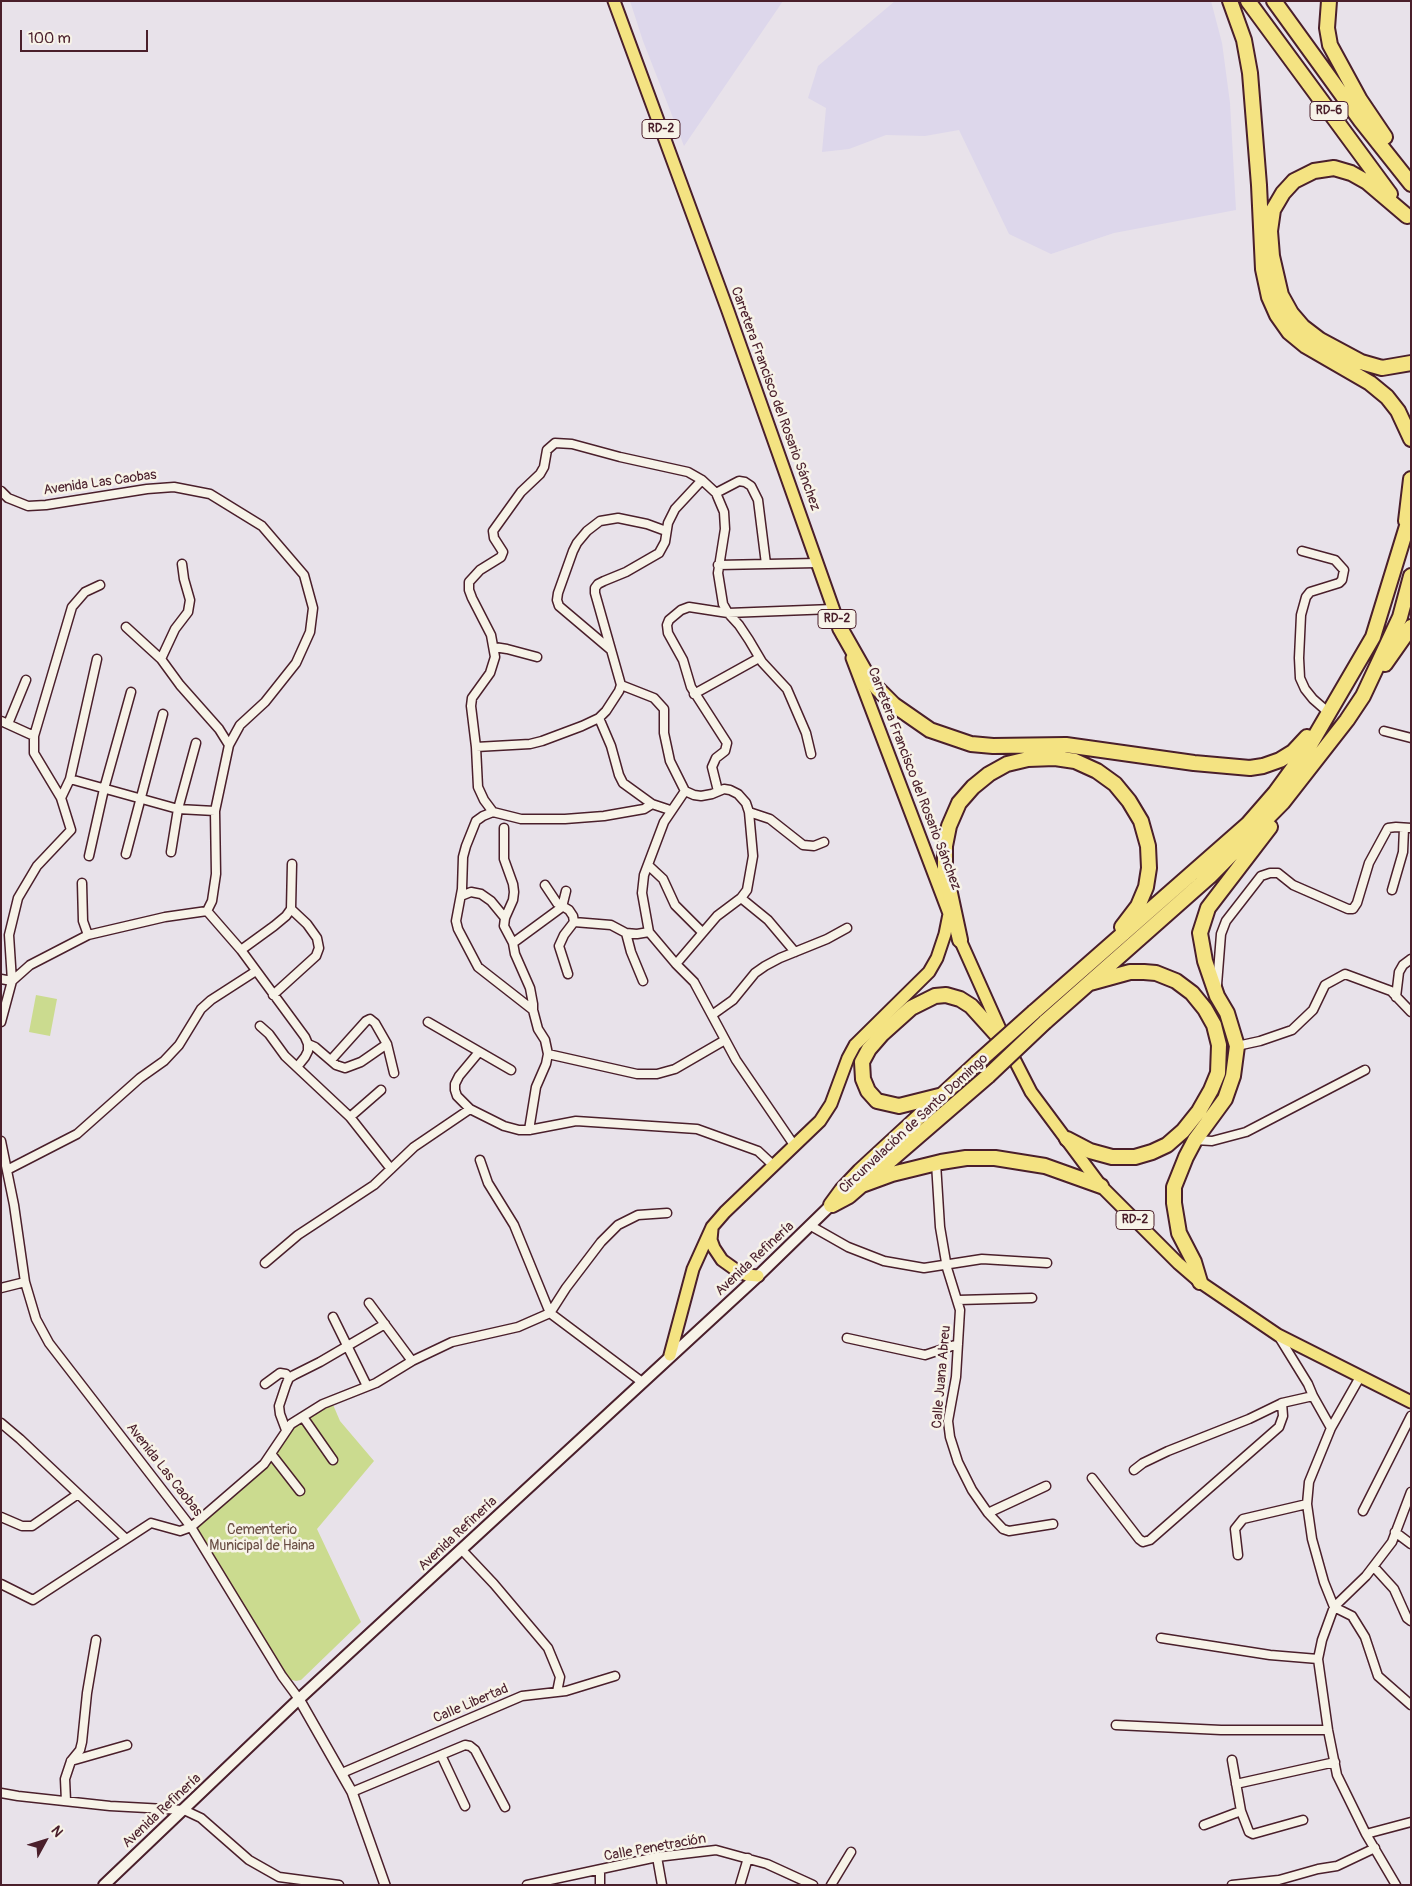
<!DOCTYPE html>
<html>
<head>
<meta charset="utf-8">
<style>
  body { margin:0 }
  #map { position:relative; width:1412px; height:1886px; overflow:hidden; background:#e8e2ea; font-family:Pangolin,sans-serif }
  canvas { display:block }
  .frame { position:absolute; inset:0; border:2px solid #4a1f2b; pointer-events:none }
  .north { position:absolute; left:20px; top:1816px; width:50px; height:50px; -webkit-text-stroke:4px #f7f3e8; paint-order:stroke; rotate:51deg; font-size:14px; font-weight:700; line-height:20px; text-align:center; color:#4a1f2b }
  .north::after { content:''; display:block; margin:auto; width:18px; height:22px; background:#4a1f2b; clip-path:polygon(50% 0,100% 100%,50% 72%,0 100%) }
  .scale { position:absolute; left:20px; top:30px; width:128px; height:22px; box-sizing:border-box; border:2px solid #4a1f2b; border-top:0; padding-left:6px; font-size:15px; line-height:18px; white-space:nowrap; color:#4a1f2b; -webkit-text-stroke:4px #f7f3e8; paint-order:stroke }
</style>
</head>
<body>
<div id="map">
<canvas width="1412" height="1886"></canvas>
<div class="frame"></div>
<div class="north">N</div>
<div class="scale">100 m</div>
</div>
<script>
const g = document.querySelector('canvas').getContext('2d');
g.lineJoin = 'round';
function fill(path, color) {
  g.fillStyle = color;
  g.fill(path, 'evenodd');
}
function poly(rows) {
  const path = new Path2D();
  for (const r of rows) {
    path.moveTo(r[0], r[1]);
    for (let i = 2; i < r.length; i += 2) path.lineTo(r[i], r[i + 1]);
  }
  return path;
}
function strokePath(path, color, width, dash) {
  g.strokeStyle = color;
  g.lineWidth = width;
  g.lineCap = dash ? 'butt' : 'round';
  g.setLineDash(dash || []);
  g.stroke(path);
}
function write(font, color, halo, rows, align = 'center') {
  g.font = font + ' Pangolin,sans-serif';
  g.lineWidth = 5;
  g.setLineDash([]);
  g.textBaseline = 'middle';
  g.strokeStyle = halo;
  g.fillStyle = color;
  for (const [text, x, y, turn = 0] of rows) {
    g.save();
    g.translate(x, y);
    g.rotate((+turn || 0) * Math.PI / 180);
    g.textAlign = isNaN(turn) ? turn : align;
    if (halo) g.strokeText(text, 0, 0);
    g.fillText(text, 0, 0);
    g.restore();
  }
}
const built = poly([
  [630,1,783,1,684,146,643,41],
  [895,1,1211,1,1222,43,1230,103,1236,210,1114,233,1051,254,1009,234,959,130,925,136,886,135,849,149,822,152,826,108,808,98,818,66]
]);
const green = poly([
  [36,995,57,999,50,1036,29,1032],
  [331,1400,340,1421,374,1461,317,1529,361,1622,301,1680,296,1681,288,1679,191,1527,264,1464,286,1430]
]);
const minor = poly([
  [1,491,8,498,28,506,46,505,147,489,174,487,210,494,262,526,304,575,313,608,310,632,296,663,265,702,240,725,229,745,215,811,216,874,212,901,207,911,165,917,88,935,30,965,12,981,1,1022],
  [716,493,739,481,745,482,751,486,758,500,766,564],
  [1302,551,1335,560,1344,570,1342,580,1339,583,1310,592,1306,597,1301,615,1299,658,1300,678,1305,689,1313,699,1329,713],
  [718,565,817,563],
  [126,627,161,659,180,685,219,729,229,745],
  [494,647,507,649,537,657],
  [611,650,559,606,557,600,558,593,573,551,577,543,587,531,600,521,618,518,647,524,666,531],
  [161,659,175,629,188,612,190,600,184,579,182,564],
  [621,685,654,698,664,709,664,733,670,761,685,791,694,795,701,796,712,794,724,789,730,790,738,794,746,803,749,812,753,856,747,890,741,898,717,916,676,964],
  [694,694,759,658],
  [599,718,611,746,619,775,623,783,652,804,670,810],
  [1,721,34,736],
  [8,724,26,680],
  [1384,731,1411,738],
  [476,747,530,744,542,741,582,726,599,718,606,711,619,691,621,685,595,593,595,588,598,584,604,581,626,572,659,553,665,542,668,523,675,509,702,480],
  [70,779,178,809,215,811],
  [685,791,664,822,644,875,642,893,649,932,676,964,694,982,736,1060,794,1145],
  [718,791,712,767,716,758,725,751,727,743,691,687,683,660,668,633,667,625,669,620,681,610,689,607,728,613,833,609],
  [61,798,34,753,34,736,72,607,85,592,100,585],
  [652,804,644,809,604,816,565,819,521,819,493,812,484,800,478,787,476,747,471,706,472,698,490,673,495,657,491,635,472,598,469,590,469,582,480,570,501,557,503,552,494,538,493,531,521,492,540,474,544,467,547,450,555,443,572,444,620,457,688,472,702,480,716,493,724,512,725,529,718,573,723,604,728,613,739,625,749,640,762,662,787,689,806,733,811,754],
  [493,812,483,816,476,821,466,846,463,857,462,889,456,921,458,929,478,967,533,1010,538,1029,545,1040,548,1054,546,1064,536,1087,529,1130],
  [749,812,770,819,803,845,814,846,824,842],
  [504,828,504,859,513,884,514,892,513,900,505,918,504,926,513,943,515,954,530,988,533,1004,533,1010],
  [171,852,178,809,196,743],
  [126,854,163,714],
  [89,856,104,789,131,692],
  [648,865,663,879,675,905,702,932],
  [82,883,83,921,88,935],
  [545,885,557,903,569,910,573,916,574,922,564,935,559,946,568,974],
  [1392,890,1403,852,1404,828],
  [461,896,471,892,481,894,491,901,505,918],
  [741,898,768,920,795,952],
  [207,911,241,950,305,1037,308,1044,308,1051,305,1057,297,1067],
  [574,922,611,925,626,933,637,934,649,932],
  [626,933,631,952,643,981],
  [513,943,562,907,566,891],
  [241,950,274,926,286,916,291,909,292,864],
  [1,979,12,981,9,935,18,898,37,866,71,830,61,798,70,779,97,659],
  [1217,985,1221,934,1226,921,1261,876,1270,873,1278,873,1293,885,1348,909,1353,909,1357,903,1369,863,1388,828,1396,827,1411,828],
  [273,995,316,956,319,948,317,938,307,924,291,909],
  [1396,997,1399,972,1403,965,1411,959],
  [712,1015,733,1000,755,973,765,966,780,958,827,939,847,928],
  [428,1022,511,1070],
  [260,1026,269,1034,285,1056,350,1117,391,1169],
  [308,1044,315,1047,336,1065,345,1068,361,1062,387,1044],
  [1237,1046,1260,1041,1292,1030,1313,1010,1325,985,1345,974,1391,991,1411,1012],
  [479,1052,459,1076,455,1084,455,1090,457,1096,470,1109,504,1126,519,1130,529,1130,576,1121,697,1129,758,1151,773,1165],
  [548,1054,637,1074,657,1074,675,1069,725,1040],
  [331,1060,366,1021,370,1019,375,1023,387,1044,394,1073],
  [350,1117,381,1090],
  [1195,1140,1212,1141,1246,1132,1365,1070],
  [1,1141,14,1205,25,1282,36,1319,49,1343,191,1527,282,1676,299,1699],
  [480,1160,488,1183,514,1225,550,1313,642,1382],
  [936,1163,940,1227,947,1268,960,1310,956,1377,948,1421,950,1437,958,1462,972,1490,988,1513,1003,1529,1009,1531,1053,1524],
  [7,1170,77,1134,140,1078,164,1061,179,1045,201,1009,211,1000,256,971],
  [811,1226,848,1247,884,1261,924,1268,982,1259,1047,1263],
  [265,1263,298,1235,374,1185,414,1147,470,1109],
  [1,1288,25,1282],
  [958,1300,1032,1298],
  [369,1303,412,1361],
  [333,1317,367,1386],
  [1279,1337,1308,1384,1313,1396,1331,1428],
  [847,1338,925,1355,958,1344],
  [1360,1377,1331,1428,1309,1482,1307,1504,1312,1539,1324,1582,1334,1607,1352,1616,1365,1637,1378,1676,1411,1705],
  [265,1384,280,1373,286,1374,289,1378],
  [303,1417,333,1460],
  [1,1423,20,1439,126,1539],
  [286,1430,280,1414,279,1406,286,1385,289,1378,294,1375,320,1362,385,1324],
  [272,1455,300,1491],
  [1134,1470,1143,1463,1168,1451,1249,1419,1282,1403,1313,1396],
  [1092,1478,1139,1539,1143,1542,1150,1540,1279,1427,1283,1416,1282,1403],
  [1363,1511,1411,1416],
  [988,1513,1046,1486],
  [1,1517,22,1526,32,1526,78,1494],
  [1395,1532,1411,1544],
  [461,1549,494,1584,548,1648,560,1677,557,1692],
  [1238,1555,1235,1529,1243,1519,1307,1504],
  [1374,1567,1394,1589,1407,1618,1411,1621],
  [1,1584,33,1600,151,1523,180,1531,191,1527,264,1464,291,1424,323,1404,376,1383,412,1361,452,1342,518,1327,550,1313,566,1288,601,1242,618,1225,638,1215,667,1213],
  [1161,1638,1270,1655,1318,1659],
  [1116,1725,1221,1730,1328,1730],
  [441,1755,465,1806],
  [1232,1760,1241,1811,1249,1832,1253,1834,1303,1820],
  [71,1761,127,1745],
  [342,1773,522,1696,566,1691,615,1676],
  [1236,1784,1335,1762],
  [352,1792,465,1745,470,1746,475,1750,505,1807],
  [1,1793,18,1796,110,1806,184,1810,201,1818,249,1860,279,1877,339,1885],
  [66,1801,65,1779,71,1761,80,1750,82,1742,87,1693,96,1640],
  [1204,1825,1241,1811],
  [1366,1834,1411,1822],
  [657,1857,662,1885],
  [527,1885,657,1857,716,1850,767,1864,813,1885],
  [600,1885,600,1870],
  [740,1885,748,1858],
  [831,1885,851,1852],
  [1232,1885,1279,1880,1318,1869,1337,1866,1375,1848],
  [1396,1885,1366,1834,1337,1775,1328,1730,1318,1659,1322,1640,1334,1607,1366,1576,1392,1542,1411,1492]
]);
const tertiary = poly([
  [299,1699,352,1792,385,1885]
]);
const secondary = poly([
  [104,1885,299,1699,758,1276,831,1205]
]);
const primary = poly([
  [614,1,728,311,843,636],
  [852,658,950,916],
  [957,933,1008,1047,1031,1092,1101,1186,1178,1263,1200,1282,1278,1335,1411,1402],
  [712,1229,711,1240,714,1248,722,1260,736,1270,747,1275,758,1276],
  [670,1355,693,1269,712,1227,725,1212,820,1121,831,1104,848,1058,855,1045,929,972,937,958,945,934,949,914]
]);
const motorway = poly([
  [1230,1,1244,40,1250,73,1259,185,1263,269,1269,297,1277,315,1289,332,1306,346,1370,383,1387,397,1398,411,1411,439],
  [1248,1,1390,194],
  [1274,1,1361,121,1411,184],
  [1329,1,1327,28,1330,45,1360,100,1385,137],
  [1407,216,1367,182,1351,173,1334,168,1314,171,1294,181,1283,193,1273,210,1270,231,1272,256,1281,295,1291,313,1303,327,1320,340,1361,362,1382,368,1411,363],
  [1406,521,1411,479],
  [840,628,865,672,877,688,894,705,930,730,971,744,993,746,1066,745,1194,763,1250,768,1263,766,1280,760,1293,752,1307,737],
  [1385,664,1411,627],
  [960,940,945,870,945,846,949,826,959,803,973,787,989,774,1007,764,1028,759,1055,758,1075,761,1097,771,1115,784,1129,801,1141,821,1148,846,1149,868,1146,887,1138,906,1122,927],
  [1034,1012,1248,824,1275,793,1310,745,1373,637,1411,513],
  [1045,1022,1210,876,1283,802,1347,720,1363,696,1400,617,1411,576],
  [943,1095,899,1106,877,1101,868,1091,863,1079,862,1062,869,1049,882,1034,911,1008,935,996,946,995,960,999,971,1006,1008,1047],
  [1067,1139,1090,1151,1112,1157,1135,1157,1152,1152,1167,1145,1183,1131,1199,1111,1211,1090,1218,1073,1219,1045,1214,1025,1205,1009,1192,993,1176,981,1156,973,1144,972,1130,972,1090,983],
  [862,1185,892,1174,941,1162,966,1158,995,1158,1045,1166,1101,1186],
  [831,1205,842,1190,860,1171,977,1063],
  [832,1205,849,1196,988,1076],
  [1200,1282,1194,1262,1179,1233,1174,1203,1174,1187,1186,1157,1195,1140,1225,1099,1233,1076,1237,1046,1227,1013,1217,996,1205,961,1200,933,1208,908,1270,827]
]);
const motorwayBridge = poly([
  [977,1063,1034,1012],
  [988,1076,1045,1022]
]);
const shields = [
  [1329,111,38],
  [661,129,38],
  [837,619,38],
  [1135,1220,38]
];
const shieldNames = [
  ["RD-6",1329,111],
  ["RD-2",661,129],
  ["RD-2",837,619],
  ["RD-2",1135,1220]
];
const streetNames = [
  ["Carretera Francisco del Rosario Sánchez",775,399,70],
  ["Avenida Las Caobas",100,483,-8],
  ["Carretera Francisco del Rosario Sánchez",914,779,69],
  ["Circunvalación de Santo Domingo",914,1124,-43],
  ["Avenida Refinería",755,1259,-43],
  ["Calle Juana Abreu",942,1377,-85],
  ["Avenida Las Caobas",164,1470,52],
  ["Avenida Refinería",458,1534,-43],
  ["Calle Libertad",471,1704,-23],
  ["Avenida Refinería",162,1811,-43],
  ["Calle Penetración",655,1848,-10]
];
const parkNames = [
  ["Cementerio",262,1530],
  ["Municipal de Haina",262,1546]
];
fill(built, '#ddd7eb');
fill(green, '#cbdb8f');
strokePath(minor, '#4a1f2b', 11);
strokePath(tertiary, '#4a1f2b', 12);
strokePath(secondary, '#4a1f2b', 14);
strokePath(primary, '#4a1f2b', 15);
strokePath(motorway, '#4a1f2b', 18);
strokePath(minor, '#f7f3e8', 8);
strokePath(tertiary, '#f7f3e8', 9);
strokePath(secondary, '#f7f3e8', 10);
strokePath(primary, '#f4e382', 11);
strokePath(motorway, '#f4e382', 14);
strokePath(motorwayBridge, '#4a1f2b', 18, []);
strokePath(motorwayBridge, '#f4e382', 14);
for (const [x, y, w] of shields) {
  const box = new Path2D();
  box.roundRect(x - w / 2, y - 9.5, w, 19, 4);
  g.fillStyle = '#f7f3e8';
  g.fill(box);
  strokePath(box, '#4a1f2b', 1);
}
write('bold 12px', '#4a1f2b', null, shieldNames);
write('14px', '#4a1f2b', '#f7f3e8', streetNames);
write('14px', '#6a4e44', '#f7f3e8', parkNames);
</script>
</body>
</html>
